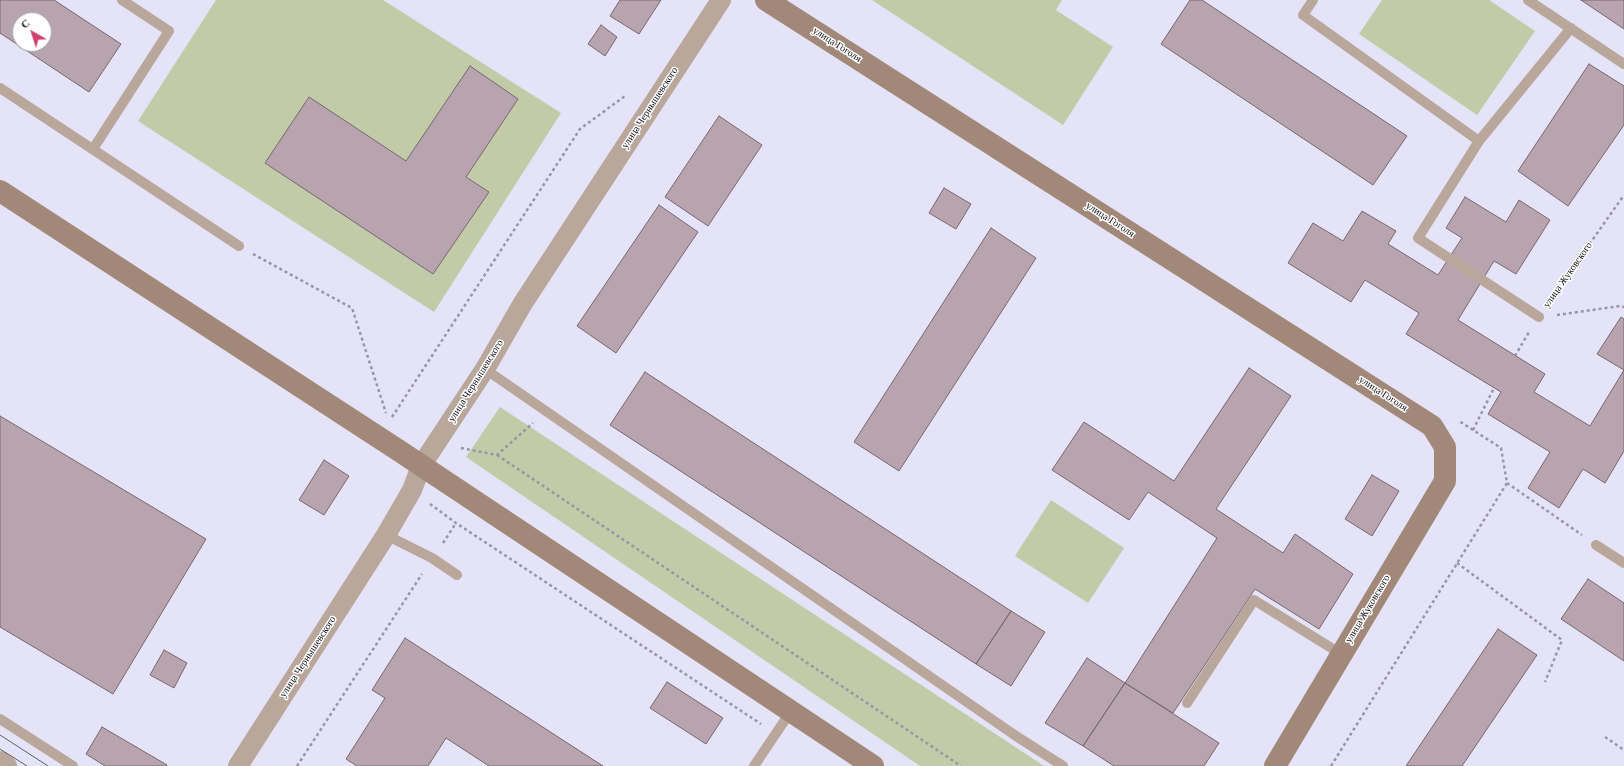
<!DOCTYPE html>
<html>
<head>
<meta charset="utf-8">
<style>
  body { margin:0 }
  #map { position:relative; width:1624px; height:766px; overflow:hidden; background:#e5e3f7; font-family:"Times New Roman",serif }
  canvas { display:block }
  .north { position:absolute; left:12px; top:12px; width:40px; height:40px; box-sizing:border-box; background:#fff; border:1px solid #a0a0a2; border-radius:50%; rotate:321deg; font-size:11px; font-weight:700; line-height:16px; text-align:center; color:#111117 }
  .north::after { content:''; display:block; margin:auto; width:14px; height:18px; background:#cf416b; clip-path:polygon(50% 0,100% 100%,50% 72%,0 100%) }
</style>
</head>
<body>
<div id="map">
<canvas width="1624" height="766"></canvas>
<div class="north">С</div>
</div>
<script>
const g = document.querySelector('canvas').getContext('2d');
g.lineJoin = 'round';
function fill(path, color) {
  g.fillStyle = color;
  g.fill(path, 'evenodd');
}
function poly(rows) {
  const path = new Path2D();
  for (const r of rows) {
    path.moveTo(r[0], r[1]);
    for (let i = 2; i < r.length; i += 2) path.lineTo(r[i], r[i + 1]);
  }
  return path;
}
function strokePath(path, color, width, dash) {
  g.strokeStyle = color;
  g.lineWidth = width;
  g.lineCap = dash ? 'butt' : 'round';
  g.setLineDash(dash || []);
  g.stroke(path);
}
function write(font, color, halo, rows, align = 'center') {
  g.font = font + ' "Times New Roman",serif';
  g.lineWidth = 3;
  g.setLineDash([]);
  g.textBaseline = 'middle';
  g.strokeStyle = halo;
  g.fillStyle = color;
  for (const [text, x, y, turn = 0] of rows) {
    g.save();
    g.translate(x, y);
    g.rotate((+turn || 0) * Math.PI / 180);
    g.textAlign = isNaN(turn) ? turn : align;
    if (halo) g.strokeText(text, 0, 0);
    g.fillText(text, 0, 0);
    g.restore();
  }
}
const green = poly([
  [216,0,383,0,561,113,434,312,138,121],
  [872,0,1062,0,1056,10,1113,47,1063,125],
  [1382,0,1489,0,1535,31,1477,115,1359,34],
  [500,407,1044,766,920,766,466,457],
  [1051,500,1124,548,1088,603,1015,556]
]);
const building = poly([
  [0,0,54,0,121,44,89,92,0,33,0,0],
  [20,20,44,20,44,44,20,44,20,20],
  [620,0,661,0,639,34,610,16,620,0],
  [1190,0,1202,0,1407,136,1373,185,1161,44,1190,0],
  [1581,0,1624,0,1624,29,1581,0],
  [601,25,617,37,605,56,588,44,601,25],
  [1589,64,1624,86,1624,125,1568,206,1518,171,1589,64],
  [470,66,518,99,466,177,489,192,433,274,265,163,309,97,406,161,470,66],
  [719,116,762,145,708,226,665,197,719,116],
  [944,188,971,204,956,229,929,213,944,188],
  [1465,197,1506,222,1519,200,1550,220,1516,274,1494,261,1458,320,1545,374,1534,392,1590,426,1624,370,1597,354,1621,317,1624,319,1624,451,1605,483,1583,469,1559,508,1528,488,1550,452,1488,414,1501,392,1406,334,1419,313,1365,280,1351,302,1288,263,1313,223,1343,241,1362,211,1396,231,1388,244,1438,275,1462,238,1446,228,1465,197],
  [659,205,698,232,616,353,577,326,659,205],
  [991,228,1036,258,899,471,854,442,991,228],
  [1249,368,1291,396,1216,509,1283,553,1295,534,1353,574,1319,629,1255,589,1173,713,1125,683,1217,538,1148,492,1129,520,1052,470,1084,422,1174,481,1249,368],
  [645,372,1011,611,976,664,610,425,645,372],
  [0,416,206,539,113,694,0,627,0,416],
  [324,460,349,476,324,515,299,500,324,460],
  [1372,475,1399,491,1372,536,1345,519,1372,475],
  [1588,579,1624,603,1624,661,1561,619,1588,579],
  [1011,611,1045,632,1011,686,976,664,1011,611],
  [1498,629,1537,655,1462,766,1406,766,1498,629],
  [405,638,603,766,489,766,446,738,428,766,357,766,346,759,385,698,372,690,405,638],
  [164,650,187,663,174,688,150,675,164,650],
  [1087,658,1125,683,1083,746,1045,723,1087,658],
  [667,682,723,718,706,744,650,708,667,682],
  [1125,683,1219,743,1204,766,1114,766,1083,746,1125,683],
  [102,727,167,765,166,766,105,766,86,754,102,727]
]);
const path = poly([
  [253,254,352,308,386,413],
  [1548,303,1624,195],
  [1557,315,1620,306,1624,307],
  [1515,356,1529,332],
  [392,417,580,129,625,96],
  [1473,430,1494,388],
  [461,448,497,455,533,423],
  [497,455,961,766],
  [1507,483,1582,535],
  [430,504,456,523,761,724],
  [443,543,456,523],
  [1457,563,1562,640,1545,682],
  [1605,737,1624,750],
  [297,766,422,574],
  [1331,766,1507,483,1501,448,1459,421]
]);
const service = poly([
  [1313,0,1303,15,1479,141],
  [1528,0,1624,64],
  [0,88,239,246],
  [93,149,169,31,122,0],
  [1539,317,1418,238,1479,141,1571,28],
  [485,369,1016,736,1063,766],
  [386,535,432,558,457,575],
  [1596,545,1624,563],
  [1187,703,1254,600,1341,654],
  [0,719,73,766],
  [754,766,791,711]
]);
const minor = poly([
  [0,761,7,766],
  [238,766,386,535,412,490,421,466,485,369,523,303,721,0]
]);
const secondary = poly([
  [766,0,1432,426,1445,447,1445,481,1275,766],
  [0,191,398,450,873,766]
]);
const tram = poly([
  [0,735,48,766],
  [0,749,27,766]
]);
const streetNames = [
  ["улица Гоголя",837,45,33],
  ["улица Чернышевского",650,108,-57],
  ["улица Гоголя",1110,220,33],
  ["улица Жуковского",1568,275,-55],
  ["улица Чернышевского",476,381,-58],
  ["улица Гоголя",1383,394,33],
  ["улица Жуковского",1368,609,-59],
  ["улица Чернышевского",308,657,-57]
];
fill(green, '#c1cba7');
fill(building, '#b8a4af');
strokePath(building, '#786771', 1);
strokePath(path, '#9896a5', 2.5, [3, 3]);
strokePath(service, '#b9a79c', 10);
strokePath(minor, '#b9a79c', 20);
strokePath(secondary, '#a28878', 22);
strokePath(tram, '#5e5d68', 1);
write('10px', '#111117', '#fff', streetNames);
</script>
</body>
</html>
